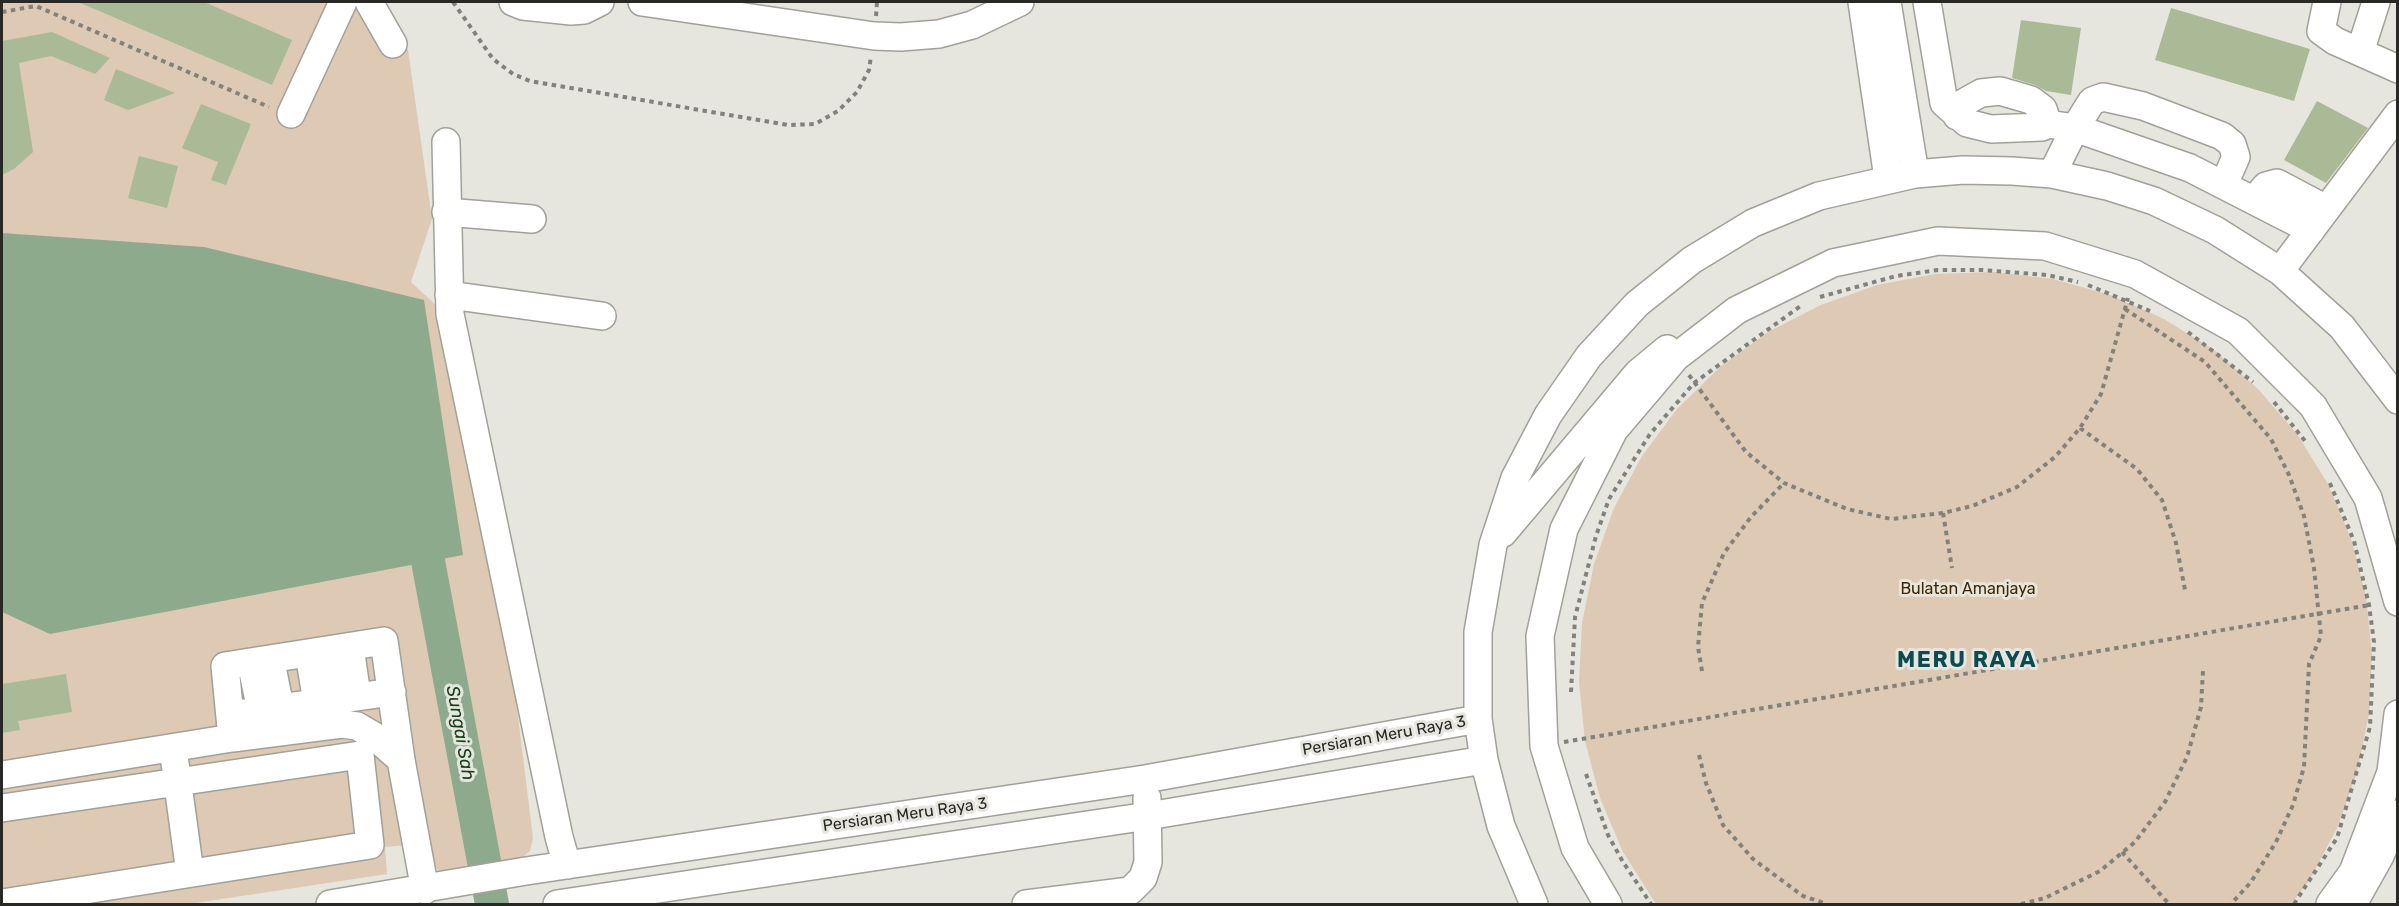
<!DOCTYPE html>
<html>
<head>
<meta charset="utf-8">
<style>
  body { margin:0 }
  #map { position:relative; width:2399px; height:906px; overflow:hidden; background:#e6e6de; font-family:Rubik,sans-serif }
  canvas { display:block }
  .frame { position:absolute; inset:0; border:3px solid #282825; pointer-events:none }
</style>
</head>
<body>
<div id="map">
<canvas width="2399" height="906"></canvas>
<div class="frame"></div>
</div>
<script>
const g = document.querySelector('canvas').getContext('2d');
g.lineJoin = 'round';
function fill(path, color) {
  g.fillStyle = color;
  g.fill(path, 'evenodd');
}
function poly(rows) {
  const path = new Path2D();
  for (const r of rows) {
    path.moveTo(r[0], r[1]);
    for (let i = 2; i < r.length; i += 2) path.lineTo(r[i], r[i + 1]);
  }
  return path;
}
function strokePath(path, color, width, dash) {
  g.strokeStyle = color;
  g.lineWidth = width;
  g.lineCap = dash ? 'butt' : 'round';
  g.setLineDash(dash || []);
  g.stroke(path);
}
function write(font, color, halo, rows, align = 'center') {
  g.font = font + ' Rubik,sans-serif';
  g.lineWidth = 6;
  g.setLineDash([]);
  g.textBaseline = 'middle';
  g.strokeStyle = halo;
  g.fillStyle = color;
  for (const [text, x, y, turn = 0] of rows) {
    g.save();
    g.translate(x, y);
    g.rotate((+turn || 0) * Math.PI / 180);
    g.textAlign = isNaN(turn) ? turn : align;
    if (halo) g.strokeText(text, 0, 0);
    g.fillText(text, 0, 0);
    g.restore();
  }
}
const green = poly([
  [2,2,384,2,408,50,432,219,411,282,440,309,508,636,533,838,530,851,523,857,440,871,433,866,428,843,385,847,387,874,189,904,2,904],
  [1994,272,2053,279,2110,295,2164,319,2214,350,2258,389,2297,434,2328,484,2351,539,2366,596,2372,655,2369,714,2357,773,2337,828,2309,881,2291,904,1656,904,1623,852,1600,798,1585,741,1579,682,1582,623,1594,564,1614,508,1642,456,1677,409,1720,367,1768,332,1821,305,1877,285,1935,274]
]);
const water = poly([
  [2,233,204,247,424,300,463,555,50,634,2,612]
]);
const river = poly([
  [428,561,492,904]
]);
const building = poly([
  [78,2,204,2,292,40,272,85],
  [2171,8,2310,49,2294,101,2155,60],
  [2021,20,2081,28,2071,95,2046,91,2035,85,2012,78],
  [52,32,110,58,95,74,51,56,19,63,33,152,14,169,2,175,2,41],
  [116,69,175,93,128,110,104,100],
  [2317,101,2368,128,2326,183,2284,160],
  [201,104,251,124,226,185,211,180,218,162,182,148],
  [139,156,178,166,167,208,128,198],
  [66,674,72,712,18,721,20,730,2,733,2,684]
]);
const path = poly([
  [453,2,493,59,513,74,530,81,788,125,815,124,838,111,857,92,869,70,871,56],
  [2,12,36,6,269,107],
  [876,16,877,2],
  [2088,285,2150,311],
  [1820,297,1896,276,1938,270,1982,270,2047,275,2078,282],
  [2125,309,2205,362,2271,439,2289,475,2304,516,2314,568,2321,636,2309,664,2304,767,2293,805,2276,842,2251,882,2231,904],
  [2188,332,2253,382],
  [1689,375,1746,452,1784,483,1847,509,1891,519,1943,513,1972,506,2017,487,2055,457,2080,428,2101,394,2128,298],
  [2274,402,2305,441],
  [2080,428,2137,469,2162,500,2176,543,2185,590],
  [1943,513,1952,568],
  [1702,671,1698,647,1702,603,1724,553,1751,517,1784,483],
  [1571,692,1575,617,1596,536,1609,499,1650,434,1694,383,1802,305],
  [1564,742,2370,605],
  [1699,755,1706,783,1723,825,1753,859,1803,896,1827,904],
  [1586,774,1608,835,1623,862,1651,904],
  [2122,852,2169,904],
  [2021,904,2045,898,2100,871,2135,842,2165,802,2187,757,2201,707,2203,671],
  [2294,904,2337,838,2370,727,2374,642,2369,605,2354,541,2329,481]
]);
const minor = poly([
  [369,2,393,44],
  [513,2,523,6,571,11,584,10,600,2],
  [642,2,874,36,901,37,939,34,972,25,1020,2],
  [1862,2,1888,178],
  [1887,2,1915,174],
  [1927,2,1944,103,1967,123,1991,129,2042,127,2048,124,2075,128,2190,168,2311,230],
  [2327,2,2321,31,2335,41,2398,69],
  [2360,52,2376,2],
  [291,114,343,2],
  [1957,116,1963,103,1981,93,2000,91,2031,100,2043,109,2048,124],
  [446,142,450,314,559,837,567,865],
  [2052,174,2075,128,2092,101,2103,97,2143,106,2222,136,2232,144,2236,157,2224,184],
  [2254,200,2266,186,2277,183,2326,209],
  [446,212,532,219],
  [2280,271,2398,114],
  [449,295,602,316],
  [1503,533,1638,373,1667,349],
  [352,661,357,696],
  [330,663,336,699],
  [311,666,317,702],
  [273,672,280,707],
  [254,677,261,710],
  [230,715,392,692],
  [232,738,225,666,384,641,401,760,425,890],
  [175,763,190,873],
  [2,775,232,738,342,724,357,726,374,736,401,760],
  [2,808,360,755,370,845,2,903],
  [330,904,526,871,1145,779,1478,719],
  [557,904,1148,816,1484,760],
  [1026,904,1130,891,1143,878,1148,862,1147,798],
  [1534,904,1501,826,1484,760,1478,719,1478,632,1493,545,1515,478,1548,415,1589,356,1637,304,1692,260,1753,223,1819,196,1915,174,1963,170,2012,171,2052,174,2107,186,2154,201,2215,230,2280,271,2342,327,2398,400],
  [1608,904,1575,848,1544,746,1540,636,1564,529,1614,430,1676,357,1737,310,1833,263,1938,241,2045,246,2135,274,2238,331,2313,406,2368,498,2398,602],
  [2330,904,2353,872,2391,772,2398,714],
  [2353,904,2380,856,2398,814]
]);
const parkNames = [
  ["Bulatan Amanjaya",1968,589]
];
const streetNames = [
  ["Persiaran Meru Raya 3",1384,736,-10],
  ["Persiaran Meru Raya 3",905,815,-8]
];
const waterNames = [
  ["Sungai Sah",460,733,80]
];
const districtNames = [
  ["MERU RAYA",1967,661]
];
fill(green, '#ddc9b4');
fill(water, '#8daa8d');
strokePath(river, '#8daa8d', 34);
fill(building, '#abba96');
strokePath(minor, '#a1a19a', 30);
strokePath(path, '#82827d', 4, [4.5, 4.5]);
strokePath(minor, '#fff', 27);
write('16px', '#422600', '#e6e6de', parkNames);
write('16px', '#282825', '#e6e6de', streetNames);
write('italic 18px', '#154119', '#e6e6de', waterNames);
g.letterSpacing = '1.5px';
write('bold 22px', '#0c4b50', '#e6e6de', districtNames);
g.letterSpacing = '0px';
</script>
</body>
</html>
